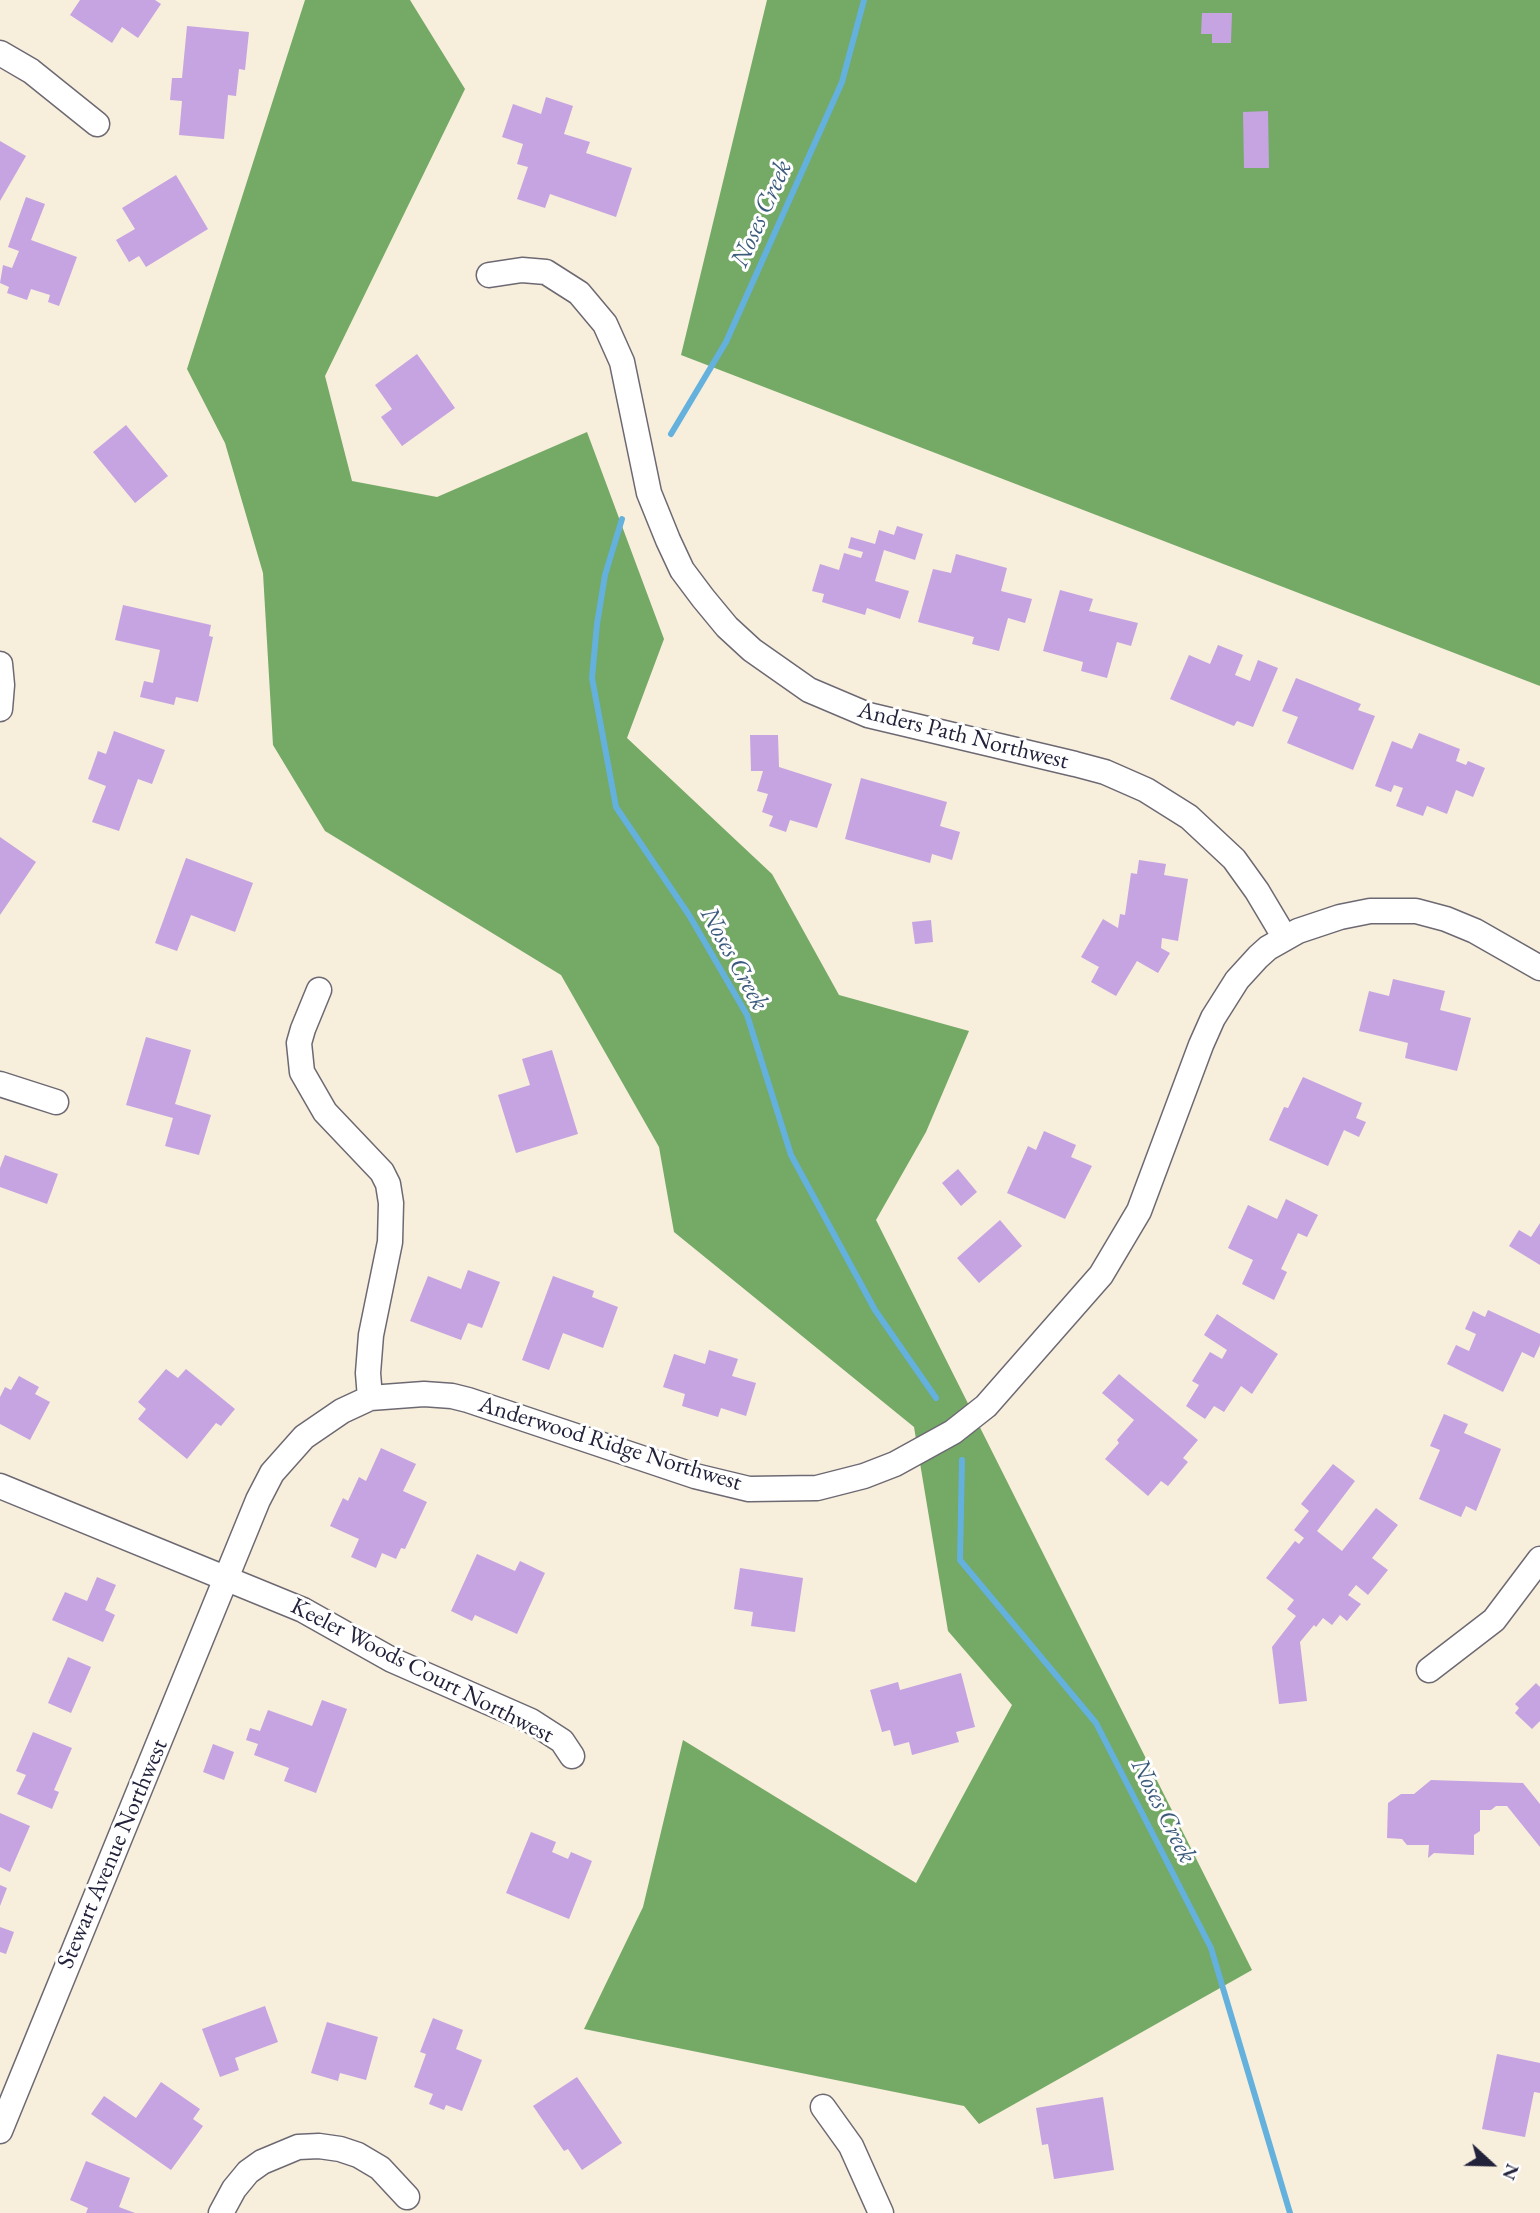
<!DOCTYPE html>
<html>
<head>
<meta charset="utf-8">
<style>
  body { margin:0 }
  #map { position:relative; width:1540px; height:2213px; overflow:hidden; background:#f7eedc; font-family:"EB Garamond",serif }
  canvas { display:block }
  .north { position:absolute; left:1456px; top:2129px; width:70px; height:70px; -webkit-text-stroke:5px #fff; paint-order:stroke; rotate:112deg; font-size:19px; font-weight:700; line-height:28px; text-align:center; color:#22223b }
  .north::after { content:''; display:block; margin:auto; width:24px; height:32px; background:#22223b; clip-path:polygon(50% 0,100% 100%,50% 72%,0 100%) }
</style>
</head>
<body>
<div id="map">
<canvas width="1540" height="2213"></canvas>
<div class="north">N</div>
</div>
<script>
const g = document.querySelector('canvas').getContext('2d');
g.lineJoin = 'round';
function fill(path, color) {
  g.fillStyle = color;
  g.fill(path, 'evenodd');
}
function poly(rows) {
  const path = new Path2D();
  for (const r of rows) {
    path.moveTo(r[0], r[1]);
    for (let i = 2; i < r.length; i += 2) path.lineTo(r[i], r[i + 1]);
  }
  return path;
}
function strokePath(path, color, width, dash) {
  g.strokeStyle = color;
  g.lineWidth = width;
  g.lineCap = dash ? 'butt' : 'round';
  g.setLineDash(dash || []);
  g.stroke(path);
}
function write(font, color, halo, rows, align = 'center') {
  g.font = font + ' "EB Garamond",serif';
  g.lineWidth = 6;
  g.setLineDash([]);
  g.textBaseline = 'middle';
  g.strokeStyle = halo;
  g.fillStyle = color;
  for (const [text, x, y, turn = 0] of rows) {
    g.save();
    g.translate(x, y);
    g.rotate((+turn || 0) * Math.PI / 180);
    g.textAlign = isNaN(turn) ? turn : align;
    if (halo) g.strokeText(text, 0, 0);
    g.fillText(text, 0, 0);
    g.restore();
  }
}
const forest = poly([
  [305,0,410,0,465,89,325,376,352,481,437,497,587,432,664,639,627,738,772,874,839,995,969,1031,926,1132,876,1220,1252,1970,979,2124,964,2106,584,2029,643,1907,683,1740,916,1883,1012,1705,948,1631,914,1427,674,1232,659,1147,561,975,325,831,273,745,263,573,225,443,187,369],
  [767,0,1540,0,1540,686,681,355]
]);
const stream = poly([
  [671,434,726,342,842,82,864,0],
  [622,519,605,575,597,624,592,678,616,807,689,915,747,1015,791,1155,875,1310,936,1398],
  [962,1460,960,1560,1096,1723,1211,1948,1290,2213]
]);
const building = poly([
  [80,0,155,0,161,4,138,38,122,27,112,43,70,15],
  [1202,13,1232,13,1231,43,1212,43,1212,34,1201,34],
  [187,26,249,32,245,70,239,69,236,96,228,95,224,139,179,135,182,101,170,100,172,78,182,78],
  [546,97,573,106,564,134,590,142,586,153,632,168,616,217,550,194,545,208,517,199,528,167,517,164,523,144,502,137,513,104,541,114],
  [1268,111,1269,168,1244,168,1243,112],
  [0,141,26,156,0,201],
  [176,175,208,229,146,267,139,256,129,262,116,240,135,229,122,208],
  [26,197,45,204,31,240,77,257,59,306,48,302,50,295,31,289,27,300,7,293,9,287,0,283,3,265,12,268,19,251,8,247],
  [417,354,455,408,402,446,381,417,392,409,375,385],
  [126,425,168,476,135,503,93,452],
  [897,526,923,534,915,560,884,550,875,581,909,591,900,619,867,608,865,615,822,602,824,594,812,591,820,564,839,570,844,553,861,558,863,552,848,548,851,537,875,544,879,530,894,535],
  [956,554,1007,568,1001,591,1032,599,1025,623,1008,618,999,651,972,644,974,637,918,622,933,569,951,573],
  [1060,590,1093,599,1089,611,1138,623,1131,646,1117,642,1107,678,1081,671,1083,662,1043,651],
  [123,605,211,625,209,636,213,637,198,702,176,697,174,705,140,697,144,681,153,683,160,650,115,640],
  [1218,645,1243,655,1235,675,1250,681,1258,660,1278,668,1253,727,1237,721,1234,726,1170,699,1189,655,1210,664],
  [1296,678,1361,704,1358,710,1375,716,1353,770,1287,743,1298,717,1282,711],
  [114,731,165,750,152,784,138,779,119,831,92,822,106,786,88,779,98,751,106,754],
  [1419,733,1460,749,1456,761,1466,765,1468,761,1485,768,1473,797,1456,790,1447,814,1427,806,1423,816,1396,806,1403,788,1394,785,1391,792,1375,786,1392,741,1412,749],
  [750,735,778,735,779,767,832,784,817,828,790,820,786,832,769,826,773,816,762,812,768,794,757,791,763,771,751,771],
  [861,778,947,802,940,826,960,832,952,860,932,854,930,863,845,839],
  [0,837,36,862,0,915],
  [186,858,253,883,235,932,191,915,177,951,155,943],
  [1139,860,1166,864,1164,875,1188,879,1178,941,1162,938,1161,948,1170,953,1158,973,1137,961,1116,996,1091,982,1099,967,1081,957,1103,919,1118,928,1120,914,1125,915,1131,873,1137,874],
  [931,920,933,942,915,944,912,922],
  [1393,979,1445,991,1440,1010,1471,1018,1457,1071,1405,1058,1408,1043,1359,1031,1369,991,1389,996],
  [146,1037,191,1050,175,1104,211,1115,199,1155,165,1146,173,1118,126,1105],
  [552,1050,578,1134,516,1153,498,1095,530,1085,522,1059],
  [1303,1077,1362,1103,1356,1118,1366,1122,1359,1137,1344,1130,1328,1166,1269,1140,1284,1107,1288,1108],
  [1044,1131,1076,1145,1071,1157,1092,1166,1065,1219,1007,1193,1028,1146,1036,1150],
  [5,1155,58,1174,47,1204,0,1187,0,1168],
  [958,1169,977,1192,961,1206,942,1183],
  [1286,1199,1318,1215,1307,1237,1298,1233,1281,1269,1287,1272,1274,1300,1242,1284,1253,1260,1228,1248,1248,1205,1277,1219],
  [1000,1220,1022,1246,979,1283,957,1258],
  [1540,1223,1540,1265,1509,1246,1519,1230,1531,1237],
  [468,1270,500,1282,482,1328,468,1323,461,1340,410,1321,428,1276,461,1289],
  [553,1276,594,1291,592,1297,618,1307,603,1348,563,1333,549,1370,522,1360],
  [1488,1310,1540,1334,1540,1345,1534,1358,1522,1352,1503,1392,1447,1364,1456,1345,1469,1351,1476,1334,1465,1329,1473,1311,1485,1317],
  [1217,1314,1278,1354,1252,1394,1241,1386,1224,1412,1214,1406,1205,1419,1186,1406,1199,1385,1192,1381,1210,1352,1222,1359,1227,1350,1204,1335],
  [709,1350,738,1359,732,1376,756,1383,746,1416,721,1408,718,1417,682,1406,685,1394,663,1387,674,1354,705,1364],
  [166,1369,178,1378,186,1369,235,1409,221,1426,216,1423,187,1459,138,1419,146,1409,138,1402],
  [1119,1374,1198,1440,1183,1458,1188,1462,1168,1486,1161,1481,1148,1496,1105,1459,1119,1443,1117,1440,1134,1420,1102,1393],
  [19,1376,39,1387,35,1394,50,1402,30,1440,0,1424,0,1397,5,1387,11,1390],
  [1444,1414,1468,1424,1464,1433,1501,1449,1476,1511,1466,1506,1461,1517,1419,1499,1440,1450,1430,1446],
  [381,1448,416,1464,403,1491,427,1502,405,1549,401,1548,396,1559,382,1553,376,1568,351,1557,359,1539,330,1526,343,1498,348,1501,359,1477,366,1481],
  [1333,1464,1355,1481,1317,1531,1342,1551,1376,1508,1398,1525,1372,1558,1388,1570,1368,1595,1356,1585,1348,1595,1361,1604,1347,1621,1340,1615,1332,1625,1323,1618,1316,1627,1314,1625,1300,1642,1307,1701,1279,1704,1272,1647,1296,1616,1287,1609,1294,1600,1266,1578,1295,1541,1299,1544,1304,1538,1294,1530,1309,1511,1301,1504],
  [477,1554,515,1571,520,1561,545,1573,517,1634,475,1615,472,1621,451,1611],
  [740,1568,803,1578,795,1632,751,1626,753,1612,734,1609],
  [97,1577,116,1585,105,1610,115,1615,103,1642,52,1620,65,1592,87,1601],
  [68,1657,91,1667,71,1713,48,1703],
  [961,1673,975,1727,956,1732,959,1742,912,1755,909,1742,894,1746,890,1730,882,1732,870,1690,898,1682,900,1690],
  [1536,1683,1540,1687,1540,1721,1532,1729,1515,1713,1519,1708,1515,1704],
  [322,1700,347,1709,316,1793,284,1781,289,1768,254,1755,258,1744,246,1740,250,1728,260,1731,268,1710,312,1726],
  [33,1732,72,1748,54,1790,59,1792,52,1809,17,1794,26,1775,16,1771],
  [213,1744,234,1752,224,1780,203,1772],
  [1431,1780,1523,1783,1540,1804,1540,1847,1507,1806,1496,1806,1491,1810,1480,1810,1480,1831,1474,1835,1474,1855,1434,1853,1428,1858,1429,1845,1407,1845,1402,1839,1387,1838,1388,1803,1401,1794,1414,1794],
  [0,1813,30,1826,10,1872,0,1867],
  [531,1832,556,1842,552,1852,568,1859,571,1852,592,1861,569,1919,506,1893],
  [0,1885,7,1888,0,1906],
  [0,1927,14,1932,6,1954,0,1952],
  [265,2006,278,2042,235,2058,239,2070,220,2077,202,2029],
  [433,2018,463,2030,456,2049,482,2060,462,2111,446,2105,444,2110,429,2104,433,2094,414,2087,426,2054,420,2052],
  [327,2022,378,2037,366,2080,340,2073,338,2081,311,2073],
  [1497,2054,1540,2063,1540,2093,1534,2092,1525,2137,1482,2129],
  [577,2077,622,2143,582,2170,568,2149,564,2151,533,2106],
  [161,2082,200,2109,193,2119,203,2126,171,2170,91,2114,104,2096,136,2118],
  [1103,2097,1114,2170,1054,2179,1048,2144,1042,2145,1036,2108],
  [86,2161,130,2178,119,2207,135,2213,86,2213,88,2208,70,2200]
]);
const street = poly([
  [0,53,31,71,97,124],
  [489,275,522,270,546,272,579,293,605,324,622,362,649,493,668,540,682,570,703,598,727,627,752,650,809,690,868,715,1075,764,1105,772,1146,790,1189,817,1234,859,1257,891,1285,938],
  [0,664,2,685,0,709],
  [319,990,303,1029,299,1043,302,1072,325,1112,382,1172,388,1184,391,1203,390,1242,371,1335,368,1373,370,1398],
  [0,1084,56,1102],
  [0,1486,303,1610,392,1660,531,1721,562,1741,572,1756],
  [1429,1670,1494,1620,1540,1559],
  [823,2107,851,2146,881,2213],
  [0,2131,258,1500,272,1473,304,1437,342,1411,370,1398,424,1394,452,1396,468,1400,695,1476,749,1489,817,1488,864,1476,895,1464,953,1432,986,1406,1101,1275,1139,1211,1201,1045,1213,1018,1237,980,1258,957,1268,948,1298,931,1340,917,1370,911,1416,911,1446,919,1475,931,1540,968],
  [221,2213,234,2189,248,2172,262,2162,298,2147,319,2146,340,2149,358,2155,380,2168,407,2197]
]);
const streetNames = [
  ["Anders Path Northwest",963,736,14],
  ["Anderwood Ridge Northwest",610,1444,17],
  ["Keeler Woods Court Northwest",422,1671,27],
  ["Stewart Avenue Northwest",113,1854,-67]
];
const waterNames = [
  ["Noses Creek",762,214,-66],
  ["Noses Creek",734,959,61],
  ["Noses Creek",1163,1811,63]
];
fill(forest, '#74a966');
strokePath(stream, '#64b1dd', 6);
fill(building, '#c5a4e1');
strokePath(street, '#6d6973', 27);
strokePath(street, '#fff', 24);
write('24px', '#22223b', '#fff', streetNames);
write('italic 26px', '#3c5b7c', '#fff', waterNames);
</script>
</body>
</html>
